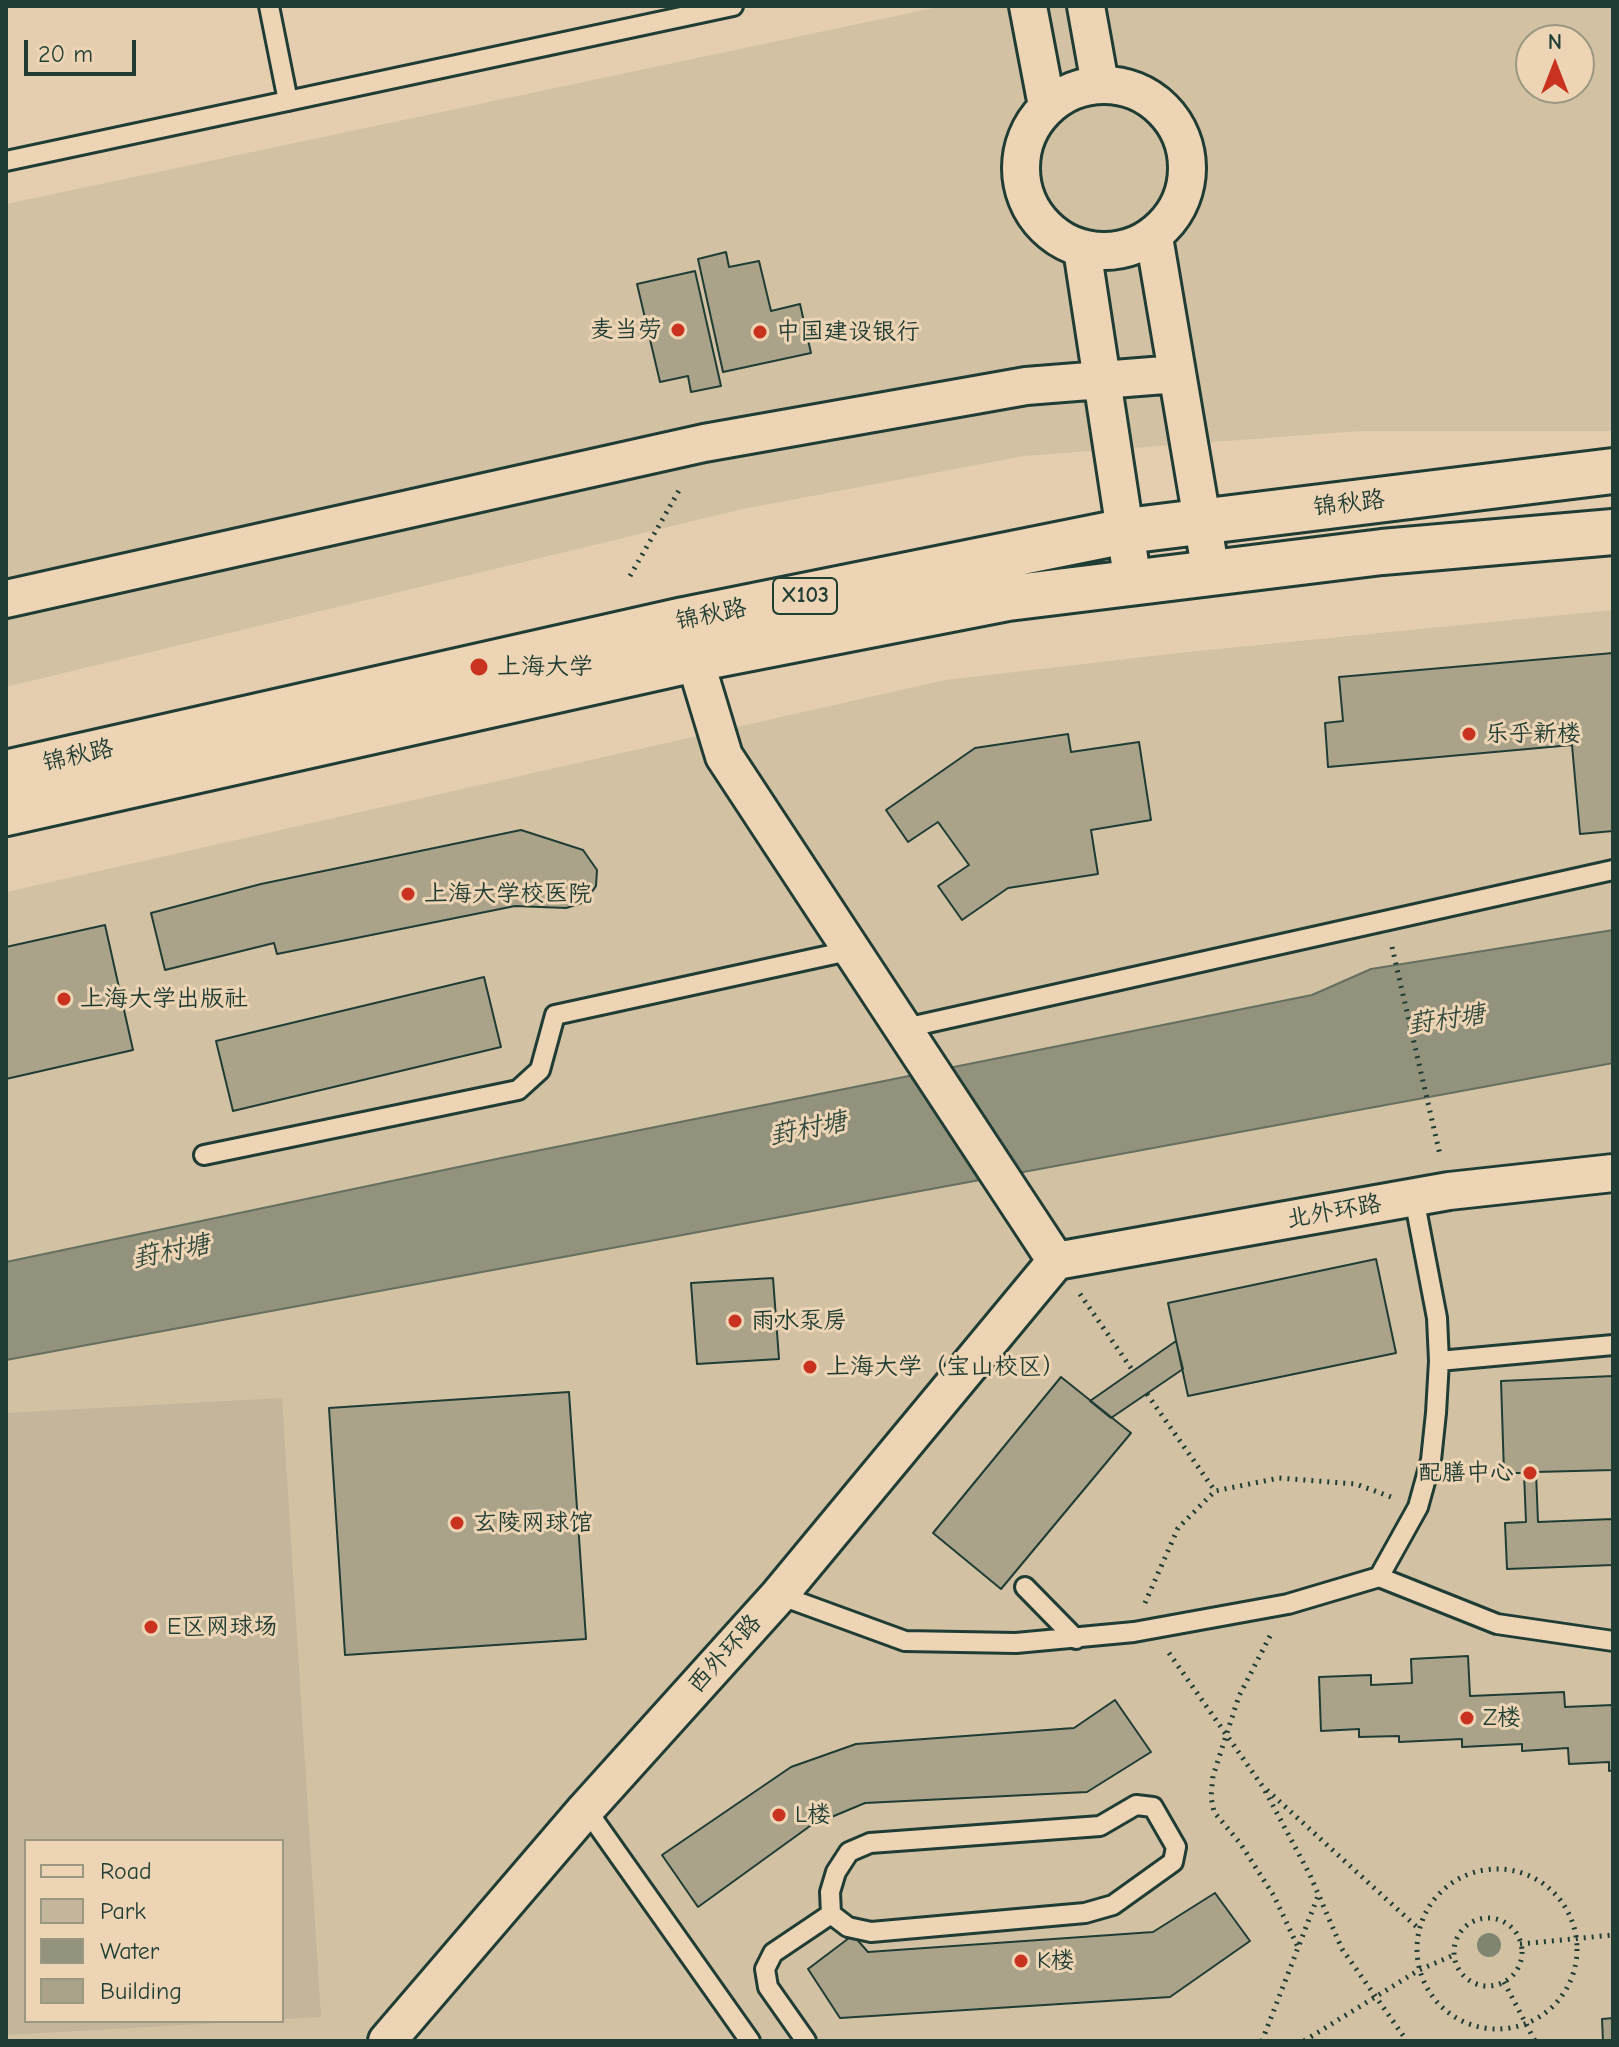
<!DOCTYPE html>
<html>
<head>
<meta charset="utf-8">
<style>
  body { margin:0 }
  #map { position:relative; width:1619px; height:2047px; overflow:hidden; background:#e4ceaf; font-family:"Comic Neue",sans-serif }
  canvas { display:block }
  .frame { position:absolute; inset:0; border:8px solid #1f3d34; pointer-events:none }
  .legend { position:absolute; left:24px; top:1839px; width:260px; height:184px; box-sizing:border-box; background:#ecd4b4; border:2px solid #9a9881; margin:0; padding:10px 14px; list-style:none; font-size:24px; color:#1f3d34 }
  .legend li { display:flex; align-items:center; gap:16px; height:40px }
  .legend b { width:40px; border:2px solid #9a9881 }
  .north { position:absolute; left:1515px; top:24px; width:80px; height:80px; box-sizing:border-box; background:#ecd4b4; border:2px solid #9a9881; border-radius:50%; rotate:0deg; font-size:22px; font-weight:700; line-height:32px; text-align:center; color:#1f3d34 }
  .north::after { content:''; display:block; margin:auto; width:28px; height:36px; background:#c8321e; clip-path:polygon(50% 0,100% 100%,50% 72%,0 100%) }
  .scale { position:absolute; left:24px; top:40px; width:112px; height:36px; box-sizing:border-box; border:4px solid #1f3d34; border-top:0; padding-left:10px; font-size:24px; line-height:28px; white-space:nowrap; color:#1f3d34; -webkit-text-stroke:6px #ecd4b4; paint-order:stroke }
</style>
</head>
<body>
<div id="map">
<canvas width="1619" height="2047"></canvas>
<div class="frame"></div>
<ul class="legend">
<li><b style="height:10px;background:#ecd4b4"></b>Road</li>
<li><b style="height:22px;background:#c3b69b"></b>Park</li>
<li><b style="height:22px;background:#93927d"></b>Water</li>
<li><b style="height:22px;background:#aaa38a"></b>Building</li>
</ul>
<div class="north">N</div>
<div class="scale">20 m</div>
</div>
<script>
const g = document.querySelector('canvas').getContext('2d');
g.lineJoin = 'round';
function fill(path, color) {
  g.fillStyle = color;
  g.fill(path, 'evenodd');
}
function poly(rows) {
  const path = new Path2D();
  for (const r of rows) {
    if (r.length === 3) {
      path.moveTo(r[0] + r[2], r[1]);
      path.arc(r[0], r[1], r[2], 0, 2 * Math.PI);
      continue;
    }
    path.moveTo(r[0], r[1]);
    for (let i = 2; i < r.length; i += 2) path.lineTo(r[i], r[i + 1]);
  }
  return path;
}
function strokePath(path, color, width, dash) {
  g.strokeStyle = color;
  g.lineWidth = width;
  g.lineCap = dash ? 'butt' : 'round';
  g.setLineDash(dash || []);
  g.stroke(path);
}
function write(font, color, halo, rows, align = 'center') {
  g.font = font + ' "Comic Neue","LXGW WenKai TC",sans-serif';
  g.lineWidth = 6;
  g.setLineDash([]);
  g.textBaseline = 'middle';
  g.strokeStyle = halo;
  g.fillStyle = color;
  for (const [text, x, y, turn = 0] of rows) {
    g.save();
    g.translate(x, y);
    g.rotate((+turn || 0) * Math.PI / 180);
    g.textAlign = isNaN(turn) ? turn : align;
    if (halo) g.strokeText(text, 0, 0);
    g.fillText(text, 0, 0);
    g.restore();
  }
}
const built = poly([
  [943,6,1613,6,1613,431,1361,431,1024,456,743,509,6,687,6,204],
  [1531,40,1579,40,1579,88,1531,88],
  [1613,610,1613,2041,6,2041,6,892,945,680,1187,652],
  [26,1841,282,1841,282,2021,26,2021]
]);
const green = poly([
  [282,1398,321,2017,282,2019,282,1841,26,1841,26,2021,254,2021,6,2035,6,1413]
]);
const water = poly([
  [1613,930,1613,1063,6,1360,6,1262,506,1157,1312,995,1371,969,1613,930]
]);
const building = poly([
  [726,252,729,267,759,261,771,311,800,304,811,353,723,372,698,259,726,252],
  [695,271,721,386,691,392,688,376,660,382,637,284,695,271],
  [1613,653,1613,831,1580,834,1572,745,1328,767,1325,723,1343,721,1339,677,1613,653],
  [1068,734,1071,752,1139,742,1151,820,1091,830,1098,874,1008,888,962,920,938,886,969,865,938,822,908,842,886,810,975,748,1068,734],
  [521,830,583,850,597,870,596,886,585,902,566,908,515,906,277,954,274,943,165,970,151,913,261,884,521,830],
  [105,925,133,1050,6,1079,6,947,105,925],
  [484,977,501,1047,233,1111,216,1041,484,977],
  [1376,1259,1396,1353,1188,1396,1168,1303,1376,1259],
  [773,1278,779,1359,697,1364,691,1283,773,1278],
  [1176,1341,1183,1369,1111,1418,1090,1401,1176,1341],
  [1176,1341,1183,1369,1111,1418,1090,1401,1176,1341],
  [1176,1341,1183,1369,1111,1418,1090,1401,1176,1341],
  [1613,1376,1613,1470,1536,1472,1538,1522,1613,1519,1613,1565,1507,1569,1505,1523,1526,1522,1524,1473,1504,1473,1501,1381,1613,1376],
  [1061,1377,1131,1433,1001,1589,933,1533,1061,1377],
  [569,1392,586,1639,345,1655,329,1408,569,1392],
  [1468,1656,1470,1696,1564,1692,1565,1707,1613,1705,1613,1770,1609,1771,1609,1762,1569,1764,1568,1748,1522,1751,1522,1744,1462,1747,1462,1739,1399,1742,1399,1736,1359,1737,1359,1729,1321,1731,1319,1677,1371,1675,1371,1685,1412,1683,1411,1659,1468,1656],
  [1115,1700,1151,1752,1087,1792,865,1803,810,1826,698,1907,662,1855,791,1767,856,1744,1074,1728,1115,1700],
  [1215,1893,1250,1941,1170,1997,840,2018,808,1969,853,1935,868,1952,1153,1932,1215,1893],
  [1613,2018,1613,2041,1603,2041,1602,2019,1613,2018]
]);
const path = poly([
  [630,576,681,487],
  [1392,947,1440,1155],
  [1080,1294,1133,1371],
  [1147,1394,1215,1491],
  [1145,1603,1178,1528,1215,1491,1279,1478,1356,1484,1391,1497],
  [1270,1636,1239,1696,1213,1776,1211,1797,1214,1812,1240,1843,1274,1896,1298,1947],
  [1169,1653,1263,1787,1310,1875,1342,1949,1407,2041],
  [1267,1790,1419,1929],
  [1497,1949,80],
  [1488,1952,34],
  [1520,1944,1613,1935],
  [1504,1982,1535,2041],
  [1262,2041,1318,1896],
  [1304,2041,1419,1970,1454,1955]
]);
const service = poly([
  [269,6,288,101],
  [6,161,733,6],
  [905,1028,1613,870],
  [204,1155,518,1090,540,1070,555,1015,853,950],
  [1439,1361,1613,1345],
  [1379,1577,1418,1507,1431,1460,1436,1413,1439,1361,1437,1318,1414,1198],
  [1025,1587,1076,1639],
  [779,1595,905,1641,1016,1643,1134,1632,1288,1604,1379,1577,1497,1624,1613,1641],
  [1136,1805,1153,1807,1176,1847,1173,1862,1113,1905,1085,1913,871,1932,848,1927,831,1914,830,1892,836,1872,849,1852,870,1843,1100,1826,1136,1805],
  [586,1809,750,2041],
  [806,2041,768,1987,765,1969,773,1953,831,1914]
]);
const minor = poly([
  [1028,6,1047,106],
  [1086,6,1100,84],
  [1104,168,83],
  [1154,237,1211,573],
  [1082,249,1133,583],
  [6,599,704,443,1026,386,1177,374],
  [687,634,724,756,1056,1261],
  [1056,1261,1449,1191,1613,1173],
  [387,2041,586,1809,779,1595,1056,1261]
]);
const primary = poly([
  [6,773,684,620,1126,531,1613,471],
  [6,813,695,659,1008,598,1382,552,1613,532]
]);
const trees = [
  [1489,1945]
];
const markers = [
  [678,330,8,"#c8321e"],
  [760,332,8,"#c8321e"],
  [479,667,10,"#c8321e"],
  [1469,734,8,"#c8321e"],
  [408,894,8,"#c8321e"],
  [64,999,8,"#c8321e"],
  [735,1321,8,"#c8321e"],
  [810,1367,8,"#c8321e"],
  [1530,1473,8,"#c8321e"],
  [457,1523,8,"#c8321e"],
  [151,1627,8,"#c8321e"],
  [1467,1718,8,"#c8321e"],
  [779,1815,8,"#c8321e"],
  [1021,1961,8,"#c8321e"]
];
const shields = [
  [805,596,64]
];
const shieldNames = [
  ["X103",805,596]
];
const poiNames = [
  ["麦当劳",662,330,"right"],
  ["中国建设银行",776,332],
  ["上海大学",497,667],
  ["乐乎新楼",1485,734],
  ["上海大学校医院",424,894],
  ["上海大学出版社",80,999],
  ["雨水泵房",751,1321],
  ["上海大学（宝山校区）",826,1367],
  ["配膳中心",1514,1473,"right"],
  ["玄陵网球馆",473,1523],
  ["E区网球场",167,1627],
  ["Z楼",1483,1718],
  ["L楼",795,1815],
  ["K楼",1037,1961]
];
const streetNames = [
  ["锦秋路",1349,504,-7],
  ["锦秋路",711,615,-12],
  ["锦秋路",78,756,-13],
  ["北外环路",1334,1212,-10],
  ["西外环路",725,1654,-48]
];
const waterNames = [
  ["葑村塘",1446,1020,-8],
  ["葑村塘",808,1129,-11],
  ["葑村塘",171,1252,-11]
];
fill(built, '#d3c1a4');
fill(green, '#c3b69b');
fill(water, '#93927d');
strokePath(water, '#657060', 2);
fill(building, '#aaa38a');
strokePath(building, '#1f3d34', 2);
strokePath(service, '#1f3d34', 24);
strokePath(minor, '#1f3d34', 42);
strokePath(primary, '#1f3d34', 50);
strokePath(path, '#1f3d34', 5, [2, 6]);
strokePath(service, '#ecd4b4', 18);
strokePath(minor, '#ecd4b4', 36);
strokePath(primary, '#ecd4b4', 44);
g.fillStyle = '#808571';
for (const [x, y] of trees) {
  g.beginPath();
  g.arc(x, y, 12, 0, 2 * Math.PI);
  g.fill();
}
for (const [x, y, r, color] of markers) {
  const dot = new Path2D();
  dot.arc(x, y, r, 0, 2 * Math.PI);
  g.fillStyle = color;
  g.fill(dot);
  strokePath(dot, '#ecd4b4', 3);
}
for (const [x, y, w] of shields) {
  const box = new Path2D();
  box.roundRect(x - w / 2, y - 18, w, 36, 6);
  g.fillStyle = '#ecd4b4';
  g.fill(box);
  strokePath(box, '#1f3d34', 2);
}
write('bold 22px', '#1f3d34', null, shieldNames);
write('24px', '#1f3d34', '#ecd4b4', poiNames, 'left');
write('24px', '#1f3d34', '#ecd4b4', streetNames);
write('italic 26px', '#304a3f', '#ecd4b4', waterNames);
</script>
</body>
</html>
